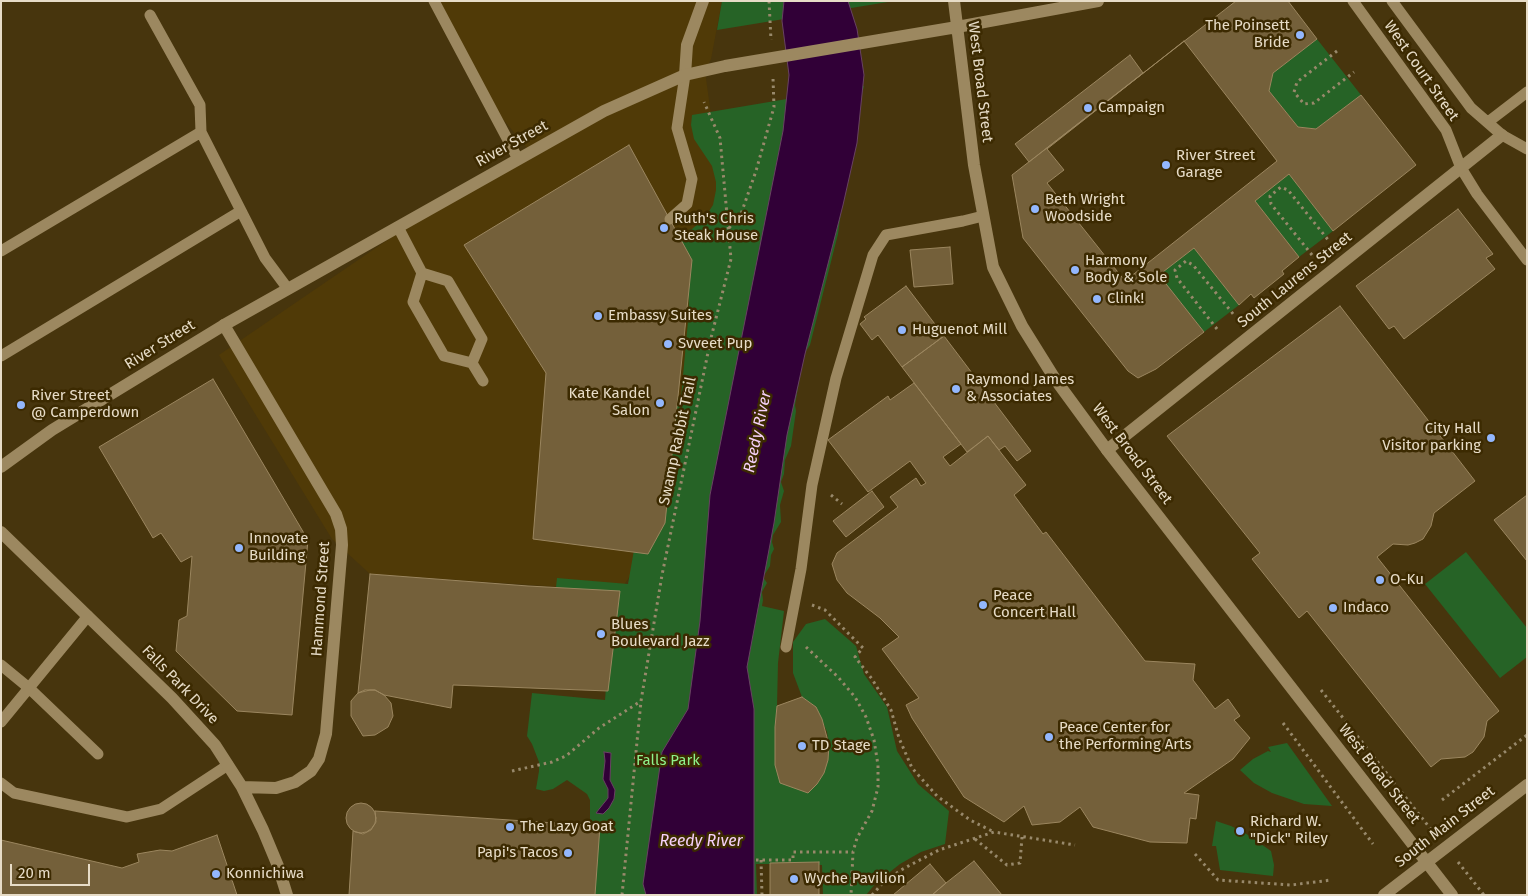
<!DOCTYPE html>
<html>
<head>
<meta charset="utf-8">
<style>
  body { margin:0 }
  #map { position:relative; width:1528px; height:896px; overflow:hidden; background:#47350d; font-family:"Fira Sans",sans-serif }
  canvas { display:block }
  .frame { position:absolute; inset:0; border:2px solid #e7dcc7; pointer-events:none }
  .scale { position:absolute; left:10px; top:864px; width:80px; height:22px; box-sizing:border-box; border:2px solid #e7dcc7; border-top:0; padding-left:6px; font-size:15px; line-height:18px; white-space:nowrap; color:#e7dcc7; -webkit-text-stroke:4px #3c2a01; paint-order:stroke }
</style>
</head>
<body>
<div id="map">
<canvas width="1528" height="896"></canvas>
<div class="frame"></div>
<div class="scale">20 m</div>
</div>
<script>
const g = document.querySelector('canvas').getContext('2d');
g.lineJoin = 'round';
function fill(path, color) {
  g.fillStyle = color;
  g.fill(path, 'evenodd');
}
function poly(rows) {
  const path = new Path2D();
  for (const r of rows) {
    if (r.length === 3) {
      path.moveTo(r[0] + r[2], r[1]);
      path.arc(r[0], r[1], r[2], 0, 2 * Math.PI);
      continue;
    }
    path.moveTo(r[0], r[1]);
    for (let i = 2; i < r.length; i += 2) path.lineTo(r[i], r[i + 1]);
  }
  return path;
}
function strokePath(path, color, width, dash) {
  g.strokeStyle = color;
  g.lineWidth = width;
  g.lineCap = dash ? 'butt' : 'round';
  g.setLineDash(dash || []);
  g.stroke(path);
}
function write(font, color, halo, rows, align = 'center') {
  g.font = font + ' "Fira Sans",sans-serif';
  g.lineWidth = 5;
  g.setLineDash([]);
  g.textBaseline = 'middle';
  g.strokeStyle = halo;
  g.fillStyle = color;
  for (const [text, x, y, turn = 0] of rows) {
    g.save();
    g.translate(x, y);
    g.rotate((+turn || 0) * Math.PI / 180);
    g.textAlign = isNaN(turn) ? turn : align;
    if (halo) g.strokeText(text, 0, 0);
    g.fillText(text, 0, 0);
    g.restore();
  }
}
const built = poly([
  [437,1,722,1,711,59,705,71,719,174,665,523,620,591,370,574,332,539,219,355,471,183,532,154,492,106]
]);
const green = poly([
  [722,1,894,1,717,30],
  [1317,39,1361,95,1316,129,1298,127,1269,91,1273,73],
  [864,86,851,138,838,234,810,345,800,360,799,366,800,376,795,405,796,411,791,446,785,460,784,474,781,482,784,491,780,505,781,522,773,535,772,542,774,549,771,555,770,566,763,577,767,583,762,592,763,600,762,606,784,611,778,663,777,706,775,727,775,765,808,793,817,784,824,773,828,760,829,745,827,732,816,707,802,697,793,673,793,642,806,624,825,619,856,646,864,674,887,707,897,751,918,784,949,811,945,844,921,852,900,864,876,883,866,895,823,895,822,865,790,864,756,864,757,895,590,895,590,800,587,794,567,780,553,789,544,791,536,789,539,771,539,762,532,744,527,736,532,693,605,700,608,661,555,596,557,578,628,584,634,550,671,397,681,398,689,310,688,284,676,234,692,229,704,219,713,205,716,190,716,182,712,166,694,139,691,125,692,115],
  [1289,174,1333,231,1299,257,1255,201],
  [1194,248,1239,305,1204,332,1159,275],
  [1466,552,1527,628,1527,657,1500,678,1425,584],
  [1287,743,1332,806,1304,804,1272,793,1254,783,1240,770,1253,759,1268,751,1271,752,1268,747],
  [1216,821,1231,826,1245,833,1271,851,1274,865,1273,876,1220,870,1216,846,1212,846]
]);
const water = poly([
  [784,1,848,1,857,29,864,75,857,143,843,205,805,354,787,435,774,523,747,667,754,709,754,895,646,895,643,884,662,752,688,709,700,621,710,495,783,131,789,75,782,21,784,1],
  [604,752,611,753,610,780,615,790,614,799,609,808,603,814,596,813,608,798,608,789,603,779,605,761,604,752]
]);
const building = poly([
  [1236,1,1288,1,1317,39,1273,73,1269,91,1298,127,1316,129,1361,95,1416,165,1333,231,1289,174,1255,201,1299,257,1282,271,1284,274,1254,298,1251,294,1239,305,1194,248,1159,275,1204,332,1156,369,1138,378,1128,371,1023,238,1012,175,1236,1],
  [1184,41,1277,161,1125,281,1047,183,1064,170,1047,149,1184,41],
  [1130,55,1143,73,1029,162,1015,144,1130,55],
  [629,145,692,260,665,523,648,554,533,539,546,373,464,245,629,145],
  [1458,209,1493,254,1486,258,1495,269,1404,339,1394,326,1389,329,1356,286,1458,209],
  [950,247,953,284,914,287,910,250,950,247],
  [906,286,944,336,902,367,878,335,872,340,860,324,866,319,864,317,906,286],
  [1340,306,1475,481,1434,513,1431,526,1423,539,1415,543,1408,545,1393,544,1377,557,1499,711,1487,721,1484,737,1473,752,1465,757,1441,759,1431,767,1307,611,1299,618,1252,559,1260,553,1167,436,1340,306],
  [944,336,1031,451,1017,461,1005,446,999,450,988,436,967,452,902,367,944,336],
  [213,379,308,540,292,715,237,711,176,651,179,620,187,616,192,556,181,562,161,533,153,538,99,447,213,379],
  [914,383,961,444,943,457,950,466,988,436,1026,485,1014,495,1043,534,1046,532,1145,661,1195,664,1193,680,1215,709,1228,699,1240,716,1234,720,1250,738,1233,759,1184,793,1199,795,1196,819,1190,818,1187,843,1150,842,1093,827,1080,807,1060,822,1032,825,1024,806,1004,822,964,797,912,718,906,705,919,698,882,649,899,637,880,618,847,593,837,580,832,564,837,553,898,507,890,497,916,478,921,486,926,483,910,461,868,492,828,440,888,396,890,400,914,383],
  [872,491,884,507,846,537,833,521,872,491],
  [1527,495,1527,561,1494,520,1527,495],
  [370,574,528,586,620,591,608,691,453,685,451,708,384,695,375,690,370,690,358,693,370,574],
  [365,690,375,690,384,695,391,703,393,716,388,727,375,735,363,736,351,716,351,701,358,693,365,690],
  [802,697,816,707,822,719,829,745,828,760,824,773,817,784,808,793,780,783,775,765,775,727,777,706,802,697],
  [361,818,15],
  [375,811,600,826,595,895,349,895,353,831,363,834,371,830,376,822,375,811],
  [217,835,237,895,1,895,1,840,122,868,139,862,137,854,160,850,172,851,217,835],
  [974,861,1002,895,932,895,946,883,974,861],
  [819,862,819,895,770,895,770,863,819,862],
  [930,864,946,883,932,895,893,895,930,864]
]);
const path = poly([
  [769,1,771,40],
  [1337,51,1297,82,1294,92,1304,104,1314,103,1354,72],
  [729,228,741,214,756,171,774,107,773,78],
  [1312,255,1271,204,1270,196,1281,187,1288,190,1329,241],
  [1217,329,1177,278,1175,270,1186,261,1193,265,1234,315],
  [831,495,842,504],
  [812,605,825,610,863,648,855,657,872,679,891,710,899,738,912,768,937,796,970,820,994,832],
  [806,647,838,677,855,697,866,717,874,740,878,765,878,787,872,811,857,838,853,852,851,895],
  [1321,690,1433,832],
  [1283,723,1373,844],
  [512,771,552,762,566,756,599,728,641,701],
  [1442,800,1527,735],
  [975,839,1007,865,1020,863,1022,837],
  [1195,854,1218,880,1291,885,1331,880],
  [756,860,793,860,793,852,853,852],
  [761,860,762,895],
  [1458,862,1484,895],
  [622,895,641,701,662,575,711,338,731,259,720,138,704,102],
  [872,895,882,884,901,870,916,862,939,850,994,832,1075,845]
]);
const lane = poly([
  [434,1,518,159],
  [1353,1,1446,130,1461,168,1477,194,1527,260],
  [1392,1,1471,108,1502,135,1527,149],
  [150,15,200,105,201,132,265,258,288,289],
  [1488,122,1527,92],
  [670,219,687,204,692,179,677,128,685,75],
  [398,227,422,273,413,302,444,356,472,363,483,381],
  [1,251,201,132],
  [422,273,448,281,482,339,472,363],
  [1,356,241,211],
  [786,647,801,569,812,485,836,378,873,255,886,235,963,221,983,216],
  [1,665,29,688,98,754],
  [1,722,88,616],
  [1,783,14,793,127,817,161,809,228,765]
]);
const street = poly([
  [685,75,687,45,703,1],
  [224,325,336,514,341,529,342,545,326,734,319,759,311,771,295,782,276,788,242,787],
  [1107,450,1502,135],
  [1,532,172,698,215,745,242,787,263,830,278,866,287,895]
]);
const secondary = poly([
  [954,1,974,165,993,267,1022,326,1055,379,1107,450,1452,895],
  [1,467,52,430,224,325,604,111,685,75,725,66,957,27,1098,1],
  [1384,895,1527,785]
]);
const markers = [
  [1300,35,5,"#93b7fd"],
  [1088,108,5,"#93b7fd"],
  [1166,165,5,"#93b7fd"],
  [1035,209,5,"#93b7fd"],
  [664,228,5,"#93b7fd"],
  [1075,270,5,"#93b7fd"],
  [1097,299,5,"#93b7fd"],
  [598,316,5,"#93b7fd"],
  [902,330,5,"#93b7fd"],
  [668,344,5,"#93b7fd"],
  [956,389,5,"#93b7fd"],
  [660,403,5,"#93b7fd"],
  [21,405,5,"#93b7fd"],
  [1491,438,5,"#93b7fd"],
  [239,548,5,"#93b7fd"],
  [1380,580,5,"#93b7fd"],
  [983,605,5,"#93b7fd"],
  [1333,608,5,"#93b7fd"],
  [601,634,5,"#93b7fd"],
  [1049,737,5,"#93b7fd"],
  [802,746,5,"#93b7fd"],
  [510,827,5,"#93b7fd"],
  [1240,831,5,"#93b7fd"],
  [568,853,5,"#93b7fd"],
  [216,874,5,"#93b7fd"],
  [794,879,5,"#93b7fd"]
];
const poiNames = [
  ["The Poinsett",1290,26,"right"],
  ["Bride",1290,43,"right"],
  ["Campaign",1098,108],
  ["River Street",1176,156],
  ["Garage",1176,173],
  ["Beth Wright",1045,200],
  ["Woodside",1045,217],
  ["Ruth's Chris",674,219],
  ["Steak House",674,236],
  ["Harmony",1085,261],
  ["Body & Sole",1085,278],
  ["Clink!",1107,299],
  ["Embassy Suites",608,316],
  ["Huguenot Mill",912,330],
  ["Svveet Pup",678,344],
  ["Raymond James",966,380],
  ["& Associates",966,397],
  ["Kate Kandel",650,394,"right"],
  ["Salon",650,411,"right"],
  ["River Street",31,396],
  ["@ Camperdown",31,413],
  ["City Hall",1481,429,"right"],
  ["Visitor parking",1481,446,"right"],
  ["Innovate",249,539],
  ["Building",249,556],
  ["O-Ku",1390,580],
  ["Peace",993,596],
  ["Concert Hall",993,613],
  ["Indaco",1343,608],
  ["Blues",611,625],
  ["Boulevard Jazz",611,642],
  ["Peace Center for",1059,728],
  ["the Performing Arts",1059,745],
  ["TD Stage",812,746],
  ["Richard W.",1250,822],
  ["\"Dick\" Riley",1250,839],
  ["The Lazy Goat",520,827],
  ["Papi's Tacos",558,853,"right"],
  ["Konnichiwa",226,874],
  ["Wyche Pavilion",804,879]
];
const streetNames = [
  ["West Court Street",1421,71,55],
  ["West Broad Street",980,82,83],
  ["River Street",512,144,-29],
  ["South Laurens Street",1295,280,-39],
  ["River Street",160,345,-32],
  ["Swamp Rabbit Trail",678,441,-78],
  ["West Broad Street",1132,454,53],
  ["Hammond Street",321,599,-86],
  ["Falls Park Drive",180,685,46],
  ["West Broad Street",1379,774,52],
  ["South Main Street",1445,827,-38]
];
const parkNames = [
  ["Falls Park",668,761]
];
const waterNames = [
  ["Reedy River",758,432,-78],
  ["Reedy River",701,842]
];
fill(built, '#503a07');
fill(green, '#266326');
fill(water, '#310037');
strokePath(water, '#684262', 1);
fill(building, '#74603a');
strokePath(building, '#9b865f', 1);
strokePath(path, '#98896b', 3, [2.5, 4]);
strokePath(lane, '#9c8860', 11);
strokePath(street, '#9c8860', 12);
strokePath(secondary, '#9c8860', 12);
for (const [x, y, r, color] of markers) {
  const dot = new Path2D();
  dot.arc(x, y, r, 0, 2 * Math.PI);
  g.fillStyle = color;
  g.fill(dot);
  strokePath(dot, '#3c2a01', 2);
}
write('15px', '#e7dcc7', '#3c2a01', poiNames, 'left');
write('15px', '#e7dcc7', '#3c2a01', streetNames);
write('15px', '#8ff38c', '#3c2a01', parkNames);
write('italic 16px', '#f6d1fa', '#3c2a01', waterNames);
</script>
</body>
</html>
